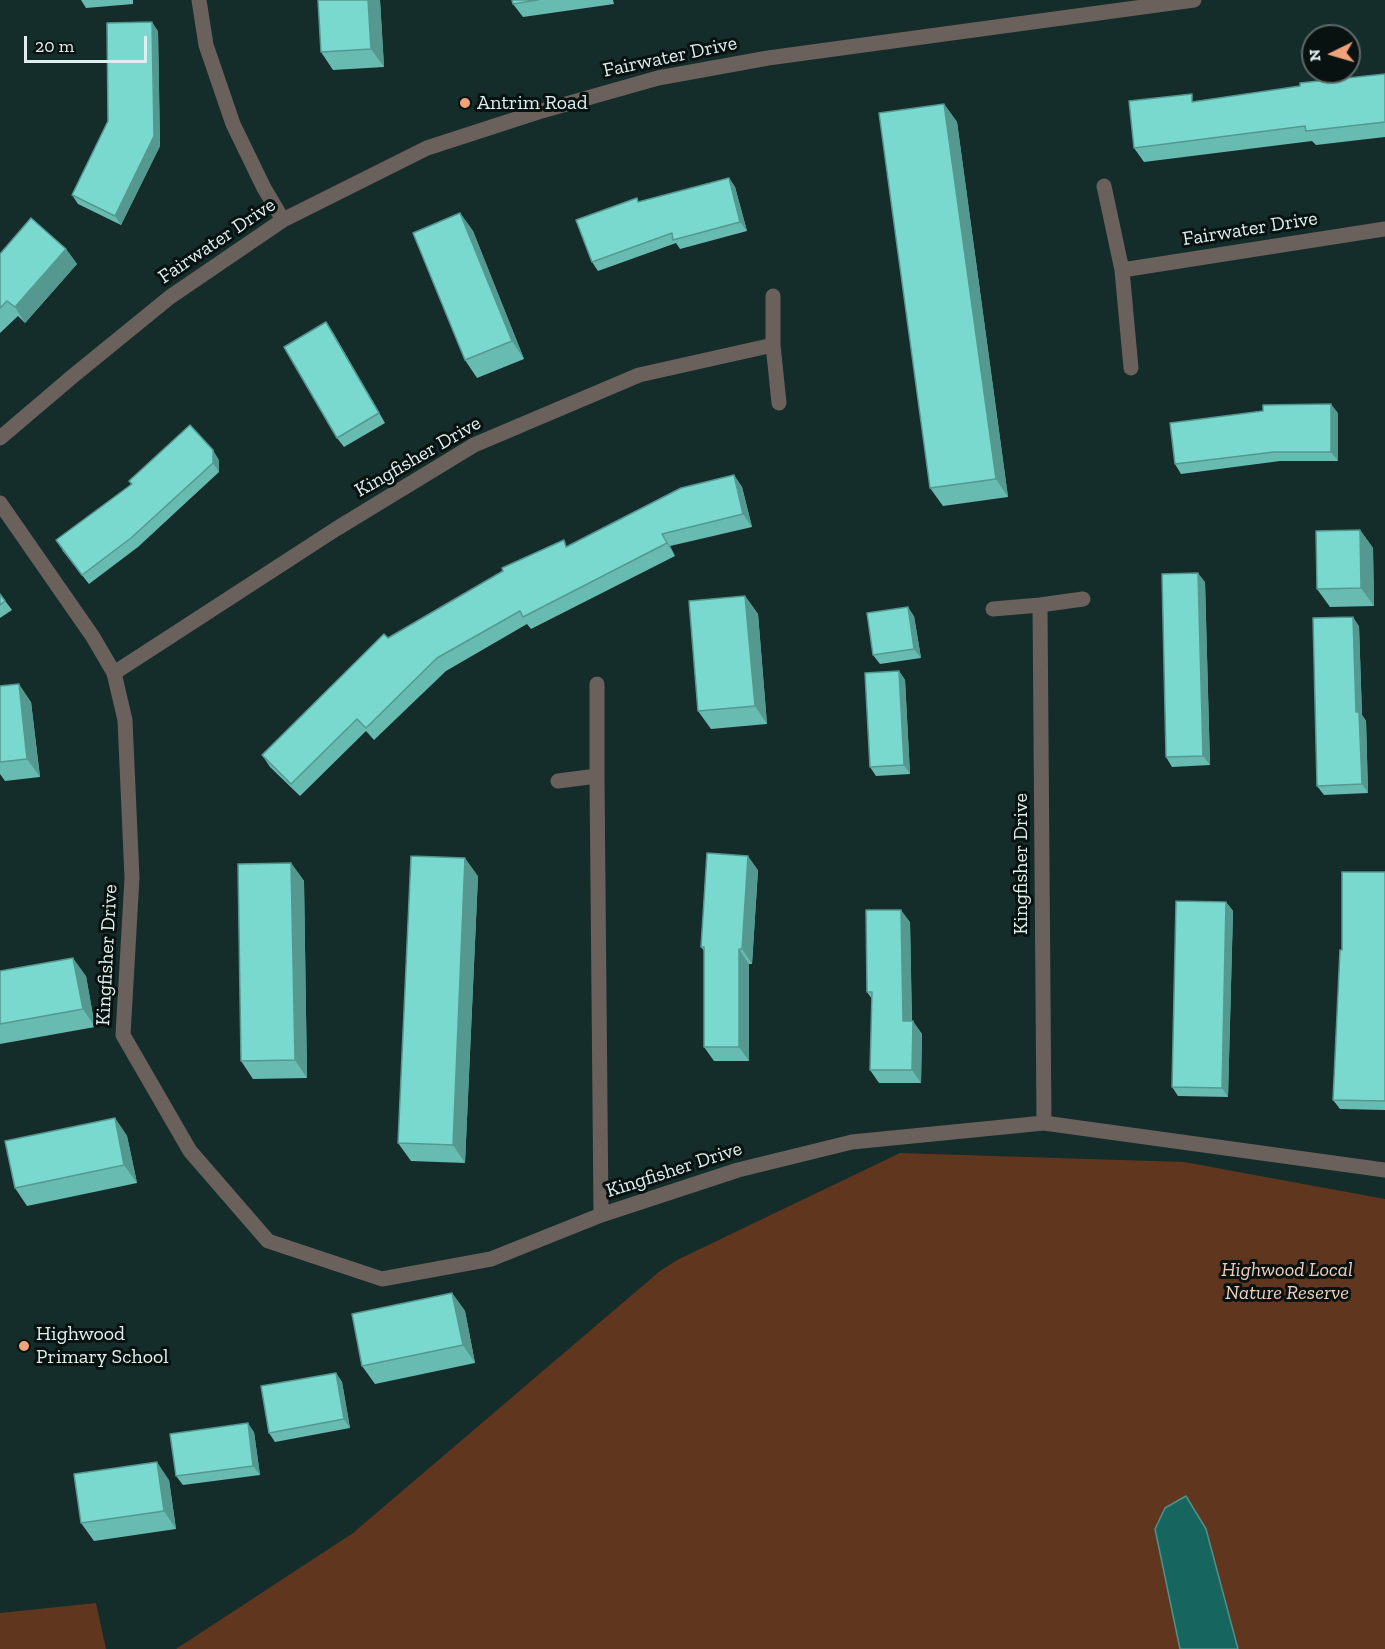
<!DOCTYPE html>
<html>
<head>
<meta charset="utf-8">
<style>
  body { margin:0 }
  #map { position:relative; width:1385px; height:1649px; overflow:hidden; background:#142c2a; font-family:"Zilla Slab",serif }
  canvas { display:block }
  .north { position:absolute; left:1301px; top:24px; width:60px; height:60px; box-sizing:border-box; background:#081211; border:2px solid #5e6a69; border-radius:50%; rotate:265deg; font-size:16px; font-weight:700; line-height:24px; text-align:center; color:#e0efed }
  .north::after { content:''; display:block; margin:auto; width:21px; height:27px; background:#f0a278; clip-path:polygon(50% 0,100% 100%,50% 72%,0 100%) }
  .scale { position:absolute; left:24px; top:36px; width:123px; height:27px; box-sizing:border-box; border:3px solid #e0efed; border-top:0; padding-left:8px; font-size:18px; line-height:21px; white-space:nowrap; color:#e0efed; -webkit-text-stroke:4px #081211; paint-order:stroke }
</style>
</head>
<body>
<div id="map">
<canvas width="1385" height="1649"></canvas>
<div class="north">N</div>
<div class="scale">20 m</div>
</div>
<script>
const g = document.querySelector('canvas').getContext('2d');
g.lineJoin = 'round';
function fill(path, color) {
  g.fillStyle = color;
  g.fill(path, 'evenodd');
}
function poly(rows) {
  const path = new Path2D();
  for (const r of rows) {
    path.moveTo(r[0], r[1]);
    for (let i = 2; i < r.length; i += 2) path.lineTo(r[i], r[i + 1]);
  }
  return path;
}
function strokePath(path, color, width, dash) {
  g.strokeStyle = color;
  g.lineWidth = width;
  g.lineCap = dash ? 'butt' : 'round';
  g.setLineDash(dash || []);
  g.stroke(path);
}
function write(font, color, halo, rows, align = 'center') {
  g.font = font + ' "Zilla Slab",serif';
  g.lineWidth = 6;
  g.setLineDash([]);
  g.textBaseline = 'middle';
  g.strokeStyle = halo;
  g.fillStyle = color;
  for (const [text, x, y, turn = 0] of rows) {
    g.save();
    g.translate(x, y);
    g.rotate((+turn || 0) * Math.PI / 180);
    g.textAlign = isNaN(turn) ? turn : align;
    if (halo) g.strokeText(text, 0, 0);
    g.fillText(text, 0, 0);
    g.restore();
  }
}
const green = poly([
  [900,1153,1184,1162,1385,1199,1385,1649,176,1649,353,1533,660,1271,677,1260],
  [96,1603,106,1649,0,1649,0,1613]
]);
const water = poly([
  [1186,1496,1206,1529,1238,1649,1180,1649,1155,1529,1165,1508,1186,1496]
]);
const minor = poly([
  [199,0,206,45,233,124,264,188,283,220],
  [1104,186,1122,270,1131,368],
  [1122,270,1385,229],
  [773,296,773,345,779,403],
  [0,438,73,376,170,297,283,220,427,148,538,112,658,78,768,58,1194,0],
  [0,503,93,637,114,673,125,720,132,878,123,1035,190,1151,268,1241,382,1279,491,1259,601,1215,738,1170,852,1142,1044,1123,1385,1170],
  [1040,605,1083,599],
  [993,609,1040,605,1044,1123],
  [114,673,336,529,474,445,639,375,773,345],
  [597,684,597,776],
  [558,781,597,776,601,1215]
]);
const wall = poly([
  [81,0,133,0,133,4,86,8],
  [318,0,380,0,384,67,333,70,321,52],
  [512,0,613,0,614,4,523,17,513,4],
  [158,31,160,146,121,225,78,204,72,195],
  [1385,74,1385,137,1316,145,1312,141,1144,162,1134,148,1196,101],
  [944,104,957,122,1008,497,943,506,930,488],
  [729,178,735,187,747,231,680,249,676,243,598,271,592,262,640,202],
  [460,213,473,231,524,359,477,378,465,360],
  [66,249,77,264,25,323,18,316,0,333,0,254],
  [332,331,385,423,344,447,337,438],
  [1263,411,1338,413,1338,461,1280,461,1181,474,1175,464],
  [219,460,219,472,138,547,89,584,62,550,131,484,129,481],
  [734,475,742,487,752,527,670,546,675,556,531,629,527,624,446,671,374,740,366,731,300,796,270,767,262,755,388,638,568,546],
  [1360,530,1373,548,1374,606,1330,607,1317,589],
  [1205,582,1210,765,1172,767,1166,757],
  [0,594,12,610,0,618],
  [745,596,758,614,767,724,711,729,698,711],
  [914,616,921,658,880,664,873,655],
  [1359,626,1362,715,1366,721,1368,793,1324,795,1317,786],
  [899,671,905,680,910,774,876,776,870,767],
  [0,686,31,702,40,777,5,781,0,774],
  [291,863,304,881,307,1078,253,1079,241,1061],
  [758,870,752,964,749,964,749,1061,714,1061,704,1047,704,951,701,947],
  [1385,872,1385,1110,1340,1109,1333,1100,1342,950],
  [478,876,465,1163,411,1161,398,1143],
  [1226,902,1233,911,1228,1097,1178,1096,1172,1087],
  [910,922,912,1021,922,1034,921,1083,879,1083,870,1070,872,999,867,992],
  [0,971,86,976,95,1027,0,1044],
  [115,1118,127,1136,137,1183,27,1206,15,1188],
  [452,1293,465,1311,475,1363,375,1384,362,1366],
  [336,1373,342,1382,350,1428,275,1442,269,1433],
  [254,1432,260,1475,183,1485,176,1476],
  [169,1480,176,1529,94,1541,81,1523]
]);
const shadedWall = poly([
  [368,0,380,0,384,67,371,49],
  [152,22,158,31,160,146,121,225,115,216],
  [944,104,957,122,1008,497,996,479],
  [729,178,735,187,747,231,740,222],
  [460,213,473,231,524,359,512,341],
  [66,249,77,264,25,323,15,307],
  [326,322,332,331,385,423,379,413],
  [1331,404,1338,413,1338,461,1331,452],
  [213,450,219,460,219,472,213,463],
  [734,475,742,487,752,527,743,514],
  [1360,530,1373,548,1374,606,1361,588],
  [662,534,670,546,675,556,667,543],
  [1198,573,1205,582,1210,765,1203,756],
  [745,596,758,614,767,724,755,706],
  [908,607,914,616,921,658,914,649],
  [1353,617,1359,626,1362,715,1366,721,1368,793,1362,784,1356,712],
  [899,671,905,680,910,774,904,765],
  [19,684,31,702,40,777,27,759],
  [748,856,758,870,752,964,742,949],
  [465,858,478,876,465,1163,453,1145],
  [291,863,304,881,307,1078,295,1060],
  [1226,902,1233,911,1228,1097,1222,1088],
  [901,910,910,922,912,1034,903,1021],
  [739,949,749,964,749,1061,739,1047],
  [73,958,86,976,95,1027,83,1009],
  [913,1021,922,1034,921,1083,912,1070],
  [115,1118,127,1136,137,1183,124,1165],
  [452,1293,465,1311,475,1363,463,1345],
  [336,1373,342,1382,350,1428,344,1419],
  [248,1423,254,1432,260,1475,253,1466],
  [157,1462,169,1480,176,1529,164,1511]
]);
const building = poly([
  [318,0,368,0,371,49,321,52,318,0],
  [512,0,538,0,513,4,512,0],
  [152,22,154,136,115,216,72,195,108,121,107,23,152,22],
  [1385,74,1385,122,1306,131,1305,126,1134,148,1129,101,1192,94,1192,102,1300,86,1300,83,1385,74],
  [944,104,996,479,930,488,879,113,944,104],
  [729,178,740,222,673,240,672,233,592,262,576,220,637,198,638,202,729,178],
  [460,213,512,341,465,360,413,233,460,213],
  [31,218,66,249,15,307,7,301,0,308,0,254,31,218],
  [326,322,379,413,337,438,284,347,326,322],
  [1331,404,1331,452,1274,452,1175,464,1170,423,1263,411,1263,405,1331,404],
  [190,425,213,450,213,463,131,538,82,575,56,540,132,484,129,481,190,425],
  [734,475,743,514,662,534,667,543,523,617,520,611,437,658,366,728,357,719,291,784,262,755,384,634,388,638,503,571,502,568,564,540,566,547,681,488,734,475],
  [1360,530,1361,588,1317,589,1316,531,1360,530],
  [1198,573,1203,756,1166,757,1162,574,1198,573],
  [0,594,5,601,0,605,0,594],
  [745,596,755,706,698,711,689,601,745,596],
  [908,607,914,649,873,655,867,613,908,607],
  [1353,617,1356,712,1359,712,1362,784,1317,786,1313,618,1353,617],
  [899,671,904,765,870,767,865,673,899,671],
  [19,684,27,759,0,762,0,686,19,684],
  [707,853,748,856,742,949,739,949,739,1047,704,1047,704,947,701,947,707,853],
  [411,856,465,858,453,1145,398,1143,411,856],
  [291,863,295,1060,241,1061,238,864,291,863],
  [1342,872,1385,872,1385,1101,1333,1100,1340,950,1342,950,1342,872],
  [1176,901,1226,902,1222,1088,1172,1087,1176,901],
  [866,910,901,910,903,1021,913,1021,912,1070,870,1070,872,992,867,992,866,910],
  [73,958,83,1009,0,1024,0,971,73,958],
  [115,1118,124,1165,15,1188,5,1141,115,1118],
  [452,1293,463,1345,362,1366,352,1314,452,1293],
  [336,1373,344,1419,269,1433,261,1386,336,1373],
  [248,1423,253,1466,176,1476,170,1434,248,1423],
  [157,1462,164,1511,81,1523,74,1474,157,1462]
]);
const markers = [
  [465,103,6,"#f0a278"],
  [24,1346,6,"#f0a278"]
];
const streetNames = [
  ["Fairwater Drive",670,57,-12],
  ["Fairwater Drive",1250,229,-9],
  ["Fairwater Drive",217,241,-34],
  ["Kingfisher Drive",418,457,-30],
  ["Kingfisher Drive",1021,864,-90],
  ["Kingfisher Drive",107,955,-87],
  ["Kingfisher Drive",674,1170,-18]
];
const poiNames = [
  ["Antrim Road",477,103],
  ["Highwood",36,1334],
  ["Primary School",36,1357]
];
const parkNames = [
  ["Highwood Local",1287,1270],
  ["Nature Reserve",1287,1293]
];
fill(green, '#60361f');
fill(water, '#16665f');
strokePath(water, '#538f8a', 1.5);
strokePath(minor, '#6a605c', 15);
fill(wall, '#68bbb1');
fill(shadedWall, '#559890');
fill(building, '#79d9ce');
strokePath(building, '#559890', 1.5);
for (const [x, y, r, color] of markers) {
  const dot = new Path2D();
  dot.arc(x, y, r, 0, 2 * Math.PI);
  g.fillStyle = color;
  g.fill(dot);
  strokePath(dot, '#081211', 2);
}
write('20px', '#e0efed', '#081211', streetNames);
write('20px', '#e0efed', '#081211', poiNames, 'left');
write('italic 20px', '#f2cebb', '#081211', parkNames);
</script>
</body>
</html>
